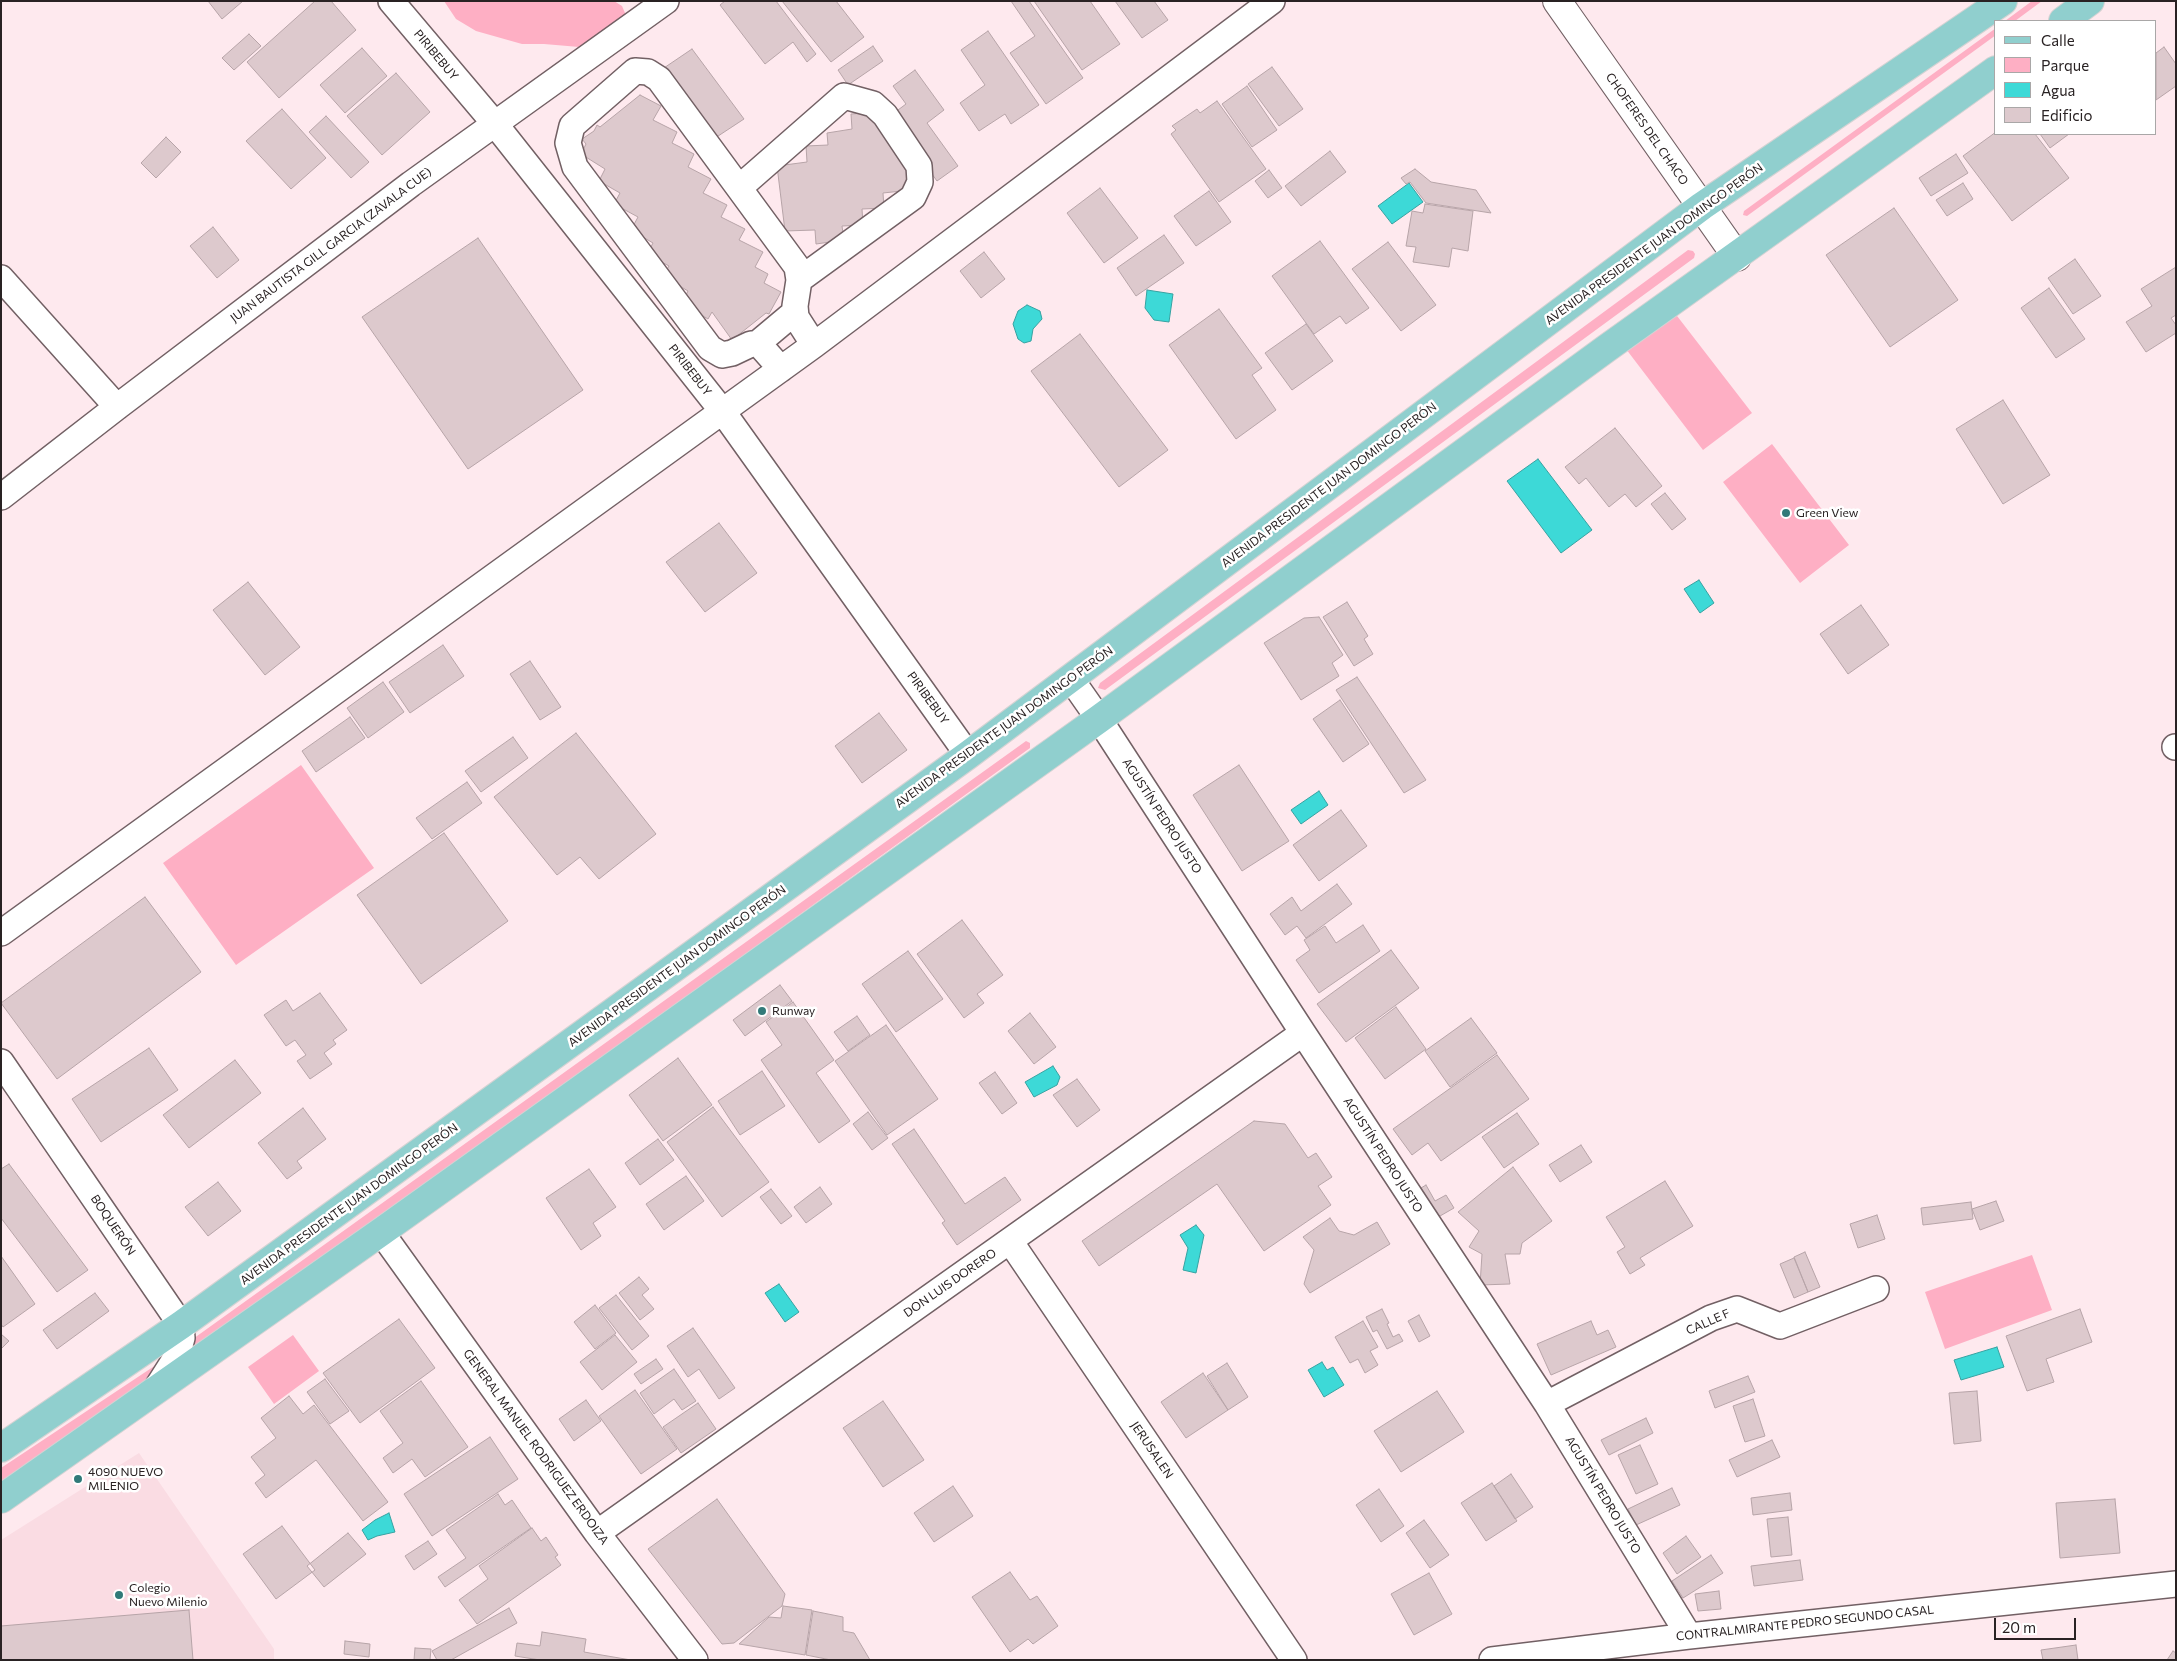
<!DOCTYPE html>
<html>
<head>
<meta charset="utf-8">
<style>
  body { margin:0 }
  #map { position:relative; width:2177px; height:1661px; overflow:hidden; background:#fee9ee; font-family:Commissioner,sans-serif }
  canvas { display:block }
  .frame { position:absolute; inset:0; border:2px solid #292223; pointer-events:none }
  .legend { position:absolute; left:1994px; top:20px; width:162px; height:115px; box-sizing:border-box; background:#fff; border:1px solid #a9a7a7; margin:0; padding:6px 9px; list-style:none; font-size:15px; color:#292223 }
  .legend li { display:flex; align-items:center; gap:10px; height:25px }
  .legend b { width:25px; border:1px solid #a9a7a7 }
  .scale { position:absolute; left:1994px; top:1618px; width:82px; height:22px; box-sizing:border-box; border:2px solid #292223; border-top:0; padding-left:6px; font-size:15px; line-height:18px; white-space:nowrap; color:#292223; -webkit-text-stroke:4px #fff; paint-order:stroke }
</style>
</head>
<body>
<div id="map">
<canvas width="2177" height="1661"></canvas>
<div class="frame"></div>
<ul class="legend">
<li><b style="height:6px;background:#90cfce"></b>Calle</li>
<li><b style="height:14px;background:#feafc4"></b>Parque</li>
<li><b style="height:14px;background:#3dd9d7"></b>Agua</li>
<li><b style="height:14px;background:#ddc9cd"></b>Edificio</li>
</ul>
<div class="scale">20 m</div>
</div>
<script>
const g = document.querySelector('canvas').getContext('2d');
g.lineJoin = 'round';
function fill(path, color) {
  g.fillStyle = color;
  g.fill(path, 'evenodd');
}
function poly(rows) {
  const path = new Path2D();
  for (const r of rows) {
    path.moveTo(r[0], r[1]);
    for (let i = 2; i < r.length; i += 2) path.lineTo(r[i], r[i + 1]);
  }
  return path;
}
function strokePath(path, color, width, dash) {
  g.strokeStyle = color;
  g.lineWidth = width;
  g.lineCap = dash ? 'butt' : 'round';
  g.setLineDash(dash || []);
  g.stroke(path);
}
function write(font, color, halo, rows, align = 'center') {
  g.font = font + ' Commissioner,sans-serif';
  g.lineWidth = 5;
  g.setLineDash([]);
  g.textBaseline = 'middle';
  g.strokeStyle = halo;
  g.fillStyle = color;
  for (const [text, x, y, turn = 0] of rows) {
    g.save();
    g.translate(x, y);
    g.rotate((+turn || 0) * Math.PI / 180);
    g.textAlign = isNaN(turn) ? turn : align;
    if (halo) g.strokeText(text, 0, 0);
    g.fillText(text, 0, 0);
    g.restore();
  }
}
const built = poly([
  [139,1453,274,1649,274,1660,1,1660,1,1540]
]);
const green = poly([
  [444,1,614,1,622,6,631,27,591,48,544,44,522,44,476,31,456,19],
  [2032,1,2042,1,2015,21,2005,21],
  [1996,28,1996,35,1747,216,1743,215,1744,211],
  [1688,250,1693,251,1695,254,1694,258,1105,690,1098,688,1100,683],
  [1674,312,1752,413,1703,450,1626,349],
  [1772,444,1849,545,1800,583,1723,482],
  [1026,741,1030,743,1030,748,170,1370,1,1483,1,1468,165,1359],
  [301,765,374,868,236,965,163,863],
  [2032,1255,2052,1310,1945,1349,1925,1292],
  [293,1335,319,1371,274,1404,248,1367]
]);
const water = poly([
  [1409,183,1423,202,1392,224,1378,206,1409,183],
  [1147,290,1173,294,1169,322,1154,320,1145,308,1147,290],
  [1027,305,1040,311,1042,319,1033,329,1031,341,1024,343,1018,339,1013,324,1018,311,1027,305],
  [1538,459,1592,530,1561,553,1507,481,1538,459],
  [1699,580,1714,603,1700,613,1684,589,1699,580],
  [1319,791,1328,805,1301,824,1291,810,1319,791],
  [1053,1066,1060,1077,1057,1085,1034,1097,1025,1082,1053,1066],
  [1196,1225,1204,1235,1196,1273,1183,1270,1188,1248,1180,1235,1196,1225],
  [779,1284,799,1312,785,1322,765,1293,779,1284],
  [1997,1347,2004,1367,1961,1380,1954,1360,1997,1347],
  [1322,1362,1327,1370,1333,1367,1344,1385,1324,1397,1308,1370,1322,1362],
  [389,1513,395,1532,377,1536,368,1540,362,1530,375,1520,389,1513]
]);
const building = poly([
  [208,1,243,1,222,19,208,1],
  [315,1,331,1,356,30,279,98,247,62,315,1],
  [725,1,776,1,816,54,807,62,793,42,765,64,720,5,725,1],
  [782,1,836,1,864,37,831,62,782,1],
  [1011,1,1029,1,1083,78,1046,104,1010,53,1035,36,1011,1],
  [1034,1,1090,1,1120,44,1082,70,1034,1],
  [1115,1,1154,1,1168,20,1142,38,1115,1],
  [988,31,1039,105,1011,124,1005,114,979,131,960,103,985,85,961,50,988,31],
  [249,34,261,46,234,70,222,58,249,34],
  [873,46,883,61,848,85,838,70,873,46],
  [2164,47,2176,64,2176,86,2156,100,2156,53,2164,47],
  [362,48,387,76,345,113,320,85,362,48],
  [692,49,744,119,709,142,658,72,692,49],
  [1272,67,1303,109,1279,126,1248,84,1272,67],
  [915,70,944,110,927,123,958,166,937,181,890,116,906,104,893,86,915,70],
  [396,73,430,112,382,155,347,116,396,73],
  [1247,86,1277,130,1252,147,1222,104,1247,86],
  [640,95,661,106,653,120,677,132,672,143,694,154,688,167,711,179,703,193,727,205,721,217,745,229,739,240,763,252,755,267,768,274,764,283,781,292,769,314,766,313,732,340,712,312,708,319,682,303,688,291,663,276,669,266,647,254,653,243,631,230,638,217,614,204,620,193,599,181,605,169,581,154,586,144,582,139,594,131,597,125,600,127,640,95],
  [1217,101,1266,169,1219,202,1171,134,1176,130,1172,126,1197,109,1200,113,1217,101],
  [282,109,326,158,291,189,246,141,282,109],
  [878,112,879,129,886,125,909,159,911,190,883,193,884,208,862,209,863,225,842,226,844,240,816,244,815,230,785,231,777,166,807,162,806,146,828,145,827,133,852,129,851,114,878,112],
  [326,116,369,162,351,178,309,132,326,116],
  [1996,132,1996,134,2035,134,2069,178,2012,221,1963,156,1996,132],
  [2040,134,2069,134,2050,148,2040,134],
  [166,137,181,152,156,178,141,163,166,137],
  [1330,151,1346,172,1301,206,1285,186,1330,151],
  [1956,154,1968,173,1931,196,1919,178,1956,154],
  [1415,169,1431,182,1476,190,1491,213,1426,203,1410,182,1406,184,1401,178,1415,169],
  [1269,170,1282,188,1268,198,1255,181,1269,170],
  [1963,183,1973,199,1947,216,1936,200,1963,183],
  [1100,188,1138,238,1104,263,1067,213,1100,188],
  [1209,191,1231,222,1196,246,1174,216,1209,191],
  [1425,204,1473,211,1468,251,1452,248,1449,267,1413,262,1416,247,1406,246,1412,211,1423,213,1425,204],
  [1894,208,1958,300,1890,347,1826,255,1894,208],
  [213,227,239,260,217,278,190,246,213,227],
  [1164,235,1184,263,1136,296,1117,268,1164,235],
  [478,238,583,390,468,469,362,317,478,238],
  [1320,241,1369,308,1346,324,1340,316,1314,334,1272,276,1320,241],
  [1388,242,1436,305,1401,331,1352,269,1388,242],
  [984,252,1005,279,981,298,960,271,984,252],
  [2075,259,2101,296,2073,314,2048,278,2075,259],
  [2176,267,2176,315,2171,318,2176,325,2176,333,2146,352,2126,322,2152,306,2141,289,2176,267],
  [2049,288,2085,339,2056,358,2021,308,2049,288],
  [1219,309,1262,368,1252,375,1276,410,1236,439,1169,345,1219,309],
  [1306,324,1333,361,1292,390,1265,353,1306,324],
  [1080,334,1168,450,1119,487,1031,371,1080,334],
  [2003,400,2050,475,2003,504,1956,429,2003,400],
  [1615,428,1662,486,1636,507,1625,494,1609,507,1586,478,1579,484,1565,467,1615,428],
  [1665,493,1686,519,1672,530,1651,504,1665,493],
  [719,523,757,573,705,612,666,562,719,523],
  [248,582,300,647,265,675,213,610,248,582],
  [1347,602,1368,636,1364,639,1373,654,1354,666,1323,617,1347,602],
  [1861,605,1889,645,1848,674,1820,634,1861,605],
  [1319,617,1343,655,1332,663,1339,676,1301,700,1264,643,1304,618,1319,617],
  [443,645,464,676,410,713,389,682,443,645],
  [530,661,561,707,540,720,510,674,530,661],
  [1357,677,1426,780,1404,793,1336,690,1357,677],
  [383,682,404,712,368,738,347,708,383,682],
  [1340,700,1369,744,1343,762,1313,719,1340,700],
  [879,713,907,750,862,783,835,746,879,713],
  [350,717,365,738,316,772,302,751,350,717],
  [576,733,656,834,599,879,580,857,557,875,494,797,576,733],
  [513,737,528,758,481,792,465,771,513,737],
  [1239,765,1289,841,1242,871,1193,795,1239,765],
  [467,782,482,803,432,839,416,818,467,782],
  [1341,810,1367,846,1319,881,1293,845,1341,810],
  [444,833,508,921,421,984,357,895,444,833],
  [1337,884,1352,904,1306,938,1297,926,1285,935,1270,914,1292,897,1301,911,1337,884],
  [145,897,201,972,57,1079,1,1003,145,897],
  [962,920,1003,975,977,994,984,1003,964,1018,917,954,962,920],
  [1363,925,1380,951,1319,993,1296,960,1310,950,1304,940,1325,926,1336,943,1363,925],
  [1391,950,1419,988,1346,1042,1317,1004,1391,950],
  [908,951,943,999,896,1032,862,984,908,951],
  [780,985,792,1001,745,1036,733,1020,780,985],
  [320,993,347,1030,333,1040,336,1044,324,1053,332,1064,310,1079,297,1061,306,1055,295,1040,286,1046,264,1015,286,1000,293,1011,320,993],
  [793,1002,834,1060,816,1073,850,1121,819,1143,761,1060,782,1045,766,1022,793,1002],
  [1396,1007,1426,1049,1385,1079,1355,1038,1396,1007],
  [1030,1013,1056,1047,1034,1064,1008,1031,1030,1013],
  [857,1016,870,1035,848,1051,834,1032,857,1016],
  [1471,1018,1497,1053,1450,1087,1425,1051,1471,1018],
  [886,1025,938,1099,887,1135,835,1061,886,1025],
  [149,1048,178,1090,101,1142,72,1099,149,1048],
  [1497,1055,1529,1099,1441,1161,1428,1143,1412,1155,1393,1129,1497,1055],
  [678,1058,712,1105,663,1141,629,1095,678,1058],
  [235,1060,261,1093,189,1148,163,1115,235,1060],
  [762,1071,785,1106,740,1135,718,1101,762,1071],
  [995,1072,1017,1103,1002,1114,979,1083,995,1072],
  [1077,1079,1100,1110,1077,1127,1053,1095,1077,1079],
  [713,1107,769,1182,722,1217,667,1142,713,1107],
  [303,1108,326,1139,297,1161,302,1168,287,1179,258,1143,303,1108],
  [868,1112,888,1138,872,1150,853,1124,868,1112],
  [1517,1113,1539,1144,1504,1168,1482,1137,1517,1113],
  [1254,1121,1285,1124,1308,1158,1316,1153,1332,1177,1318,1186,1331,1205,1264,1251,1217,1184,1099,1266,1082,1241,1254,1121],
  [914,1129,965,1204,1005,1177,1021,1200,957,1245,942,1223,945,1221,892,1144,914,1129],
  [658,1139,674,1160,640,1185,625,1163,658,1139],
  [1581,1145,1592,1162,1560,1182,1549,1165,1581,1145],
  [9,1164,88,1270,57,1292,1,1218,1,1169,9,1164],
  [1513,1167,1552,1221,1522,1243,1520,1254,1505,1254,1510,1284,1480,1285,1482,1254,1469,1247,1479,1231,1458,1212,1513,1167],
  [589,1169,616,1207,593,1223,601,1236,581,1250,546,1198,589,1169],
  [686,1176,704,1201,664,1230,646,1204,686,1176],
  [1665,1181,1693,1226,1640,1258,1645,1265,1630,1274,1617,1252,1625,1247,1606,1217,1665,1181],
  [218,1182,241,1211,208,1236,185,1207,218,1182],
  [1426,1185,1435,1201,1446,1195,1454,1208,1433,1220,1416,1191,1426,1185],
  [820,1187,832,1204,806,1223,794,1207,820,1187],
  [771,1189,792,1216,781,1224,760,1197,771,1189],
  [1996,1201,2004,1221,1980,1230,1972,1209,1996,1201],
  [1971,1202,1973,1219,1923,1225,1921,1208,1971,1202],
  [1877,1215,1885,1239,1858,1248,1850,1224,1877,1215],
  [1330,1218,1339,1231,1354,1235,1377,1222,1390,1244,1310,1293,1304,1284,1314,1250,1303,1237,1330,1218],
  [1805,1252,1820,1287,1808,1292,1794,1257,1805,1252],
  [1,1256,35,1304,3,1327,1,1324,1,1256],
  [1794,1258,1808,1292,1794,1298,1780,1264,1794,1258],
  [639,1277,649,1289,642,1295,654,1309,640,1320,619,1293,639,1277],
  [95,1293,109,1311,57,1349,43,1330,95,1293],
  [616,1295,649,1336,632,1350,599,1308,616,1295],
  [595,1305,616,1333,595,1349,574,1322,595,1305],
  [1382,1309,1389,1323,1387,1324,1393,1337,1399,1334,1403,1341,1387,1349,1377,1330,1373,1332,1366,1317,1382,1309],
  [2080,1309,2092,1342,2046,1359,2054,1382,2027,1391,2006,1336,2080,1309],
  [1419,1315,1430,1336,1419,1342,1408,1321,1419,1315],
  [399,1319,435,1368,360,1423,323,1373,399,1319],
  [1363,1321,1378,1347,1370,1351,1378,1365,1365,1373,1358,1359,1350,1363,1335,1337,1363,1321],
  [1591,1321,1597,1335,1608,1330,1616,1347,1551,1375,1537,1344,1591,1321],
  [693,1328,735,1388,719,1399,699,1369,688,1377,667,1346,693,1328],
  [1,1334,9,1341,1,1349,1,1334],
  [615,1335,637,1362,602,1390,580,1362,615,1335],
  [656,1359,663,1369,641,1384,634,1374,656,1359],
  [1227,1363,1248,1397,1228,1410,1207,1376,1227,1363],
  [674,1369,696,1401,682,1410,674,1399,654,1414,640,1393,674,1369],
  [1203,1373,1228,1410,1186,1438,1161,1402,1203,1373],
  [1748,1376,1755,1392,1715,1408,1709,1391,1748,1376],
  [325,1379,349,1411,330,1424,307,1392,325,1379],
  [421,1381,468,1447,425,1477,412,1459,393,1473,383,1458,403,1443,380,1411,421,1381],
  [635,1390,677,1449,641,1474,599,1416,635,1390],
  [1437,1391,1464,1432,1401,1472,1374,1431,1437,1391],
  [1977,1391,1981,1441,1954,1444,1949,1393,1977,1391],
  [289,1396,303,1414,314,1405,388,1502,363,1521,316,1460,266,1498,255,1483,265,1475,251,1457,276,1438,261,1418,289,1396],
  [1753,1399,1765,1436,1745,1442,1733,1406,1753,1399],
  [586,1400,601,1421,574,1441,559,1419,586,1400],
  [883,1401,924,1460,883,1487,843,1428,883,1401],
  [698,1403,716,1429,681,1453,663,1427,698,1403],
  [1646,1418,1653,1433,1609,1455,1601,1440,1646,1418],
  [490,1437,518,1479,432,1536,404,1494,490,1437],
  [1772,1440,1780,1457,1737,1477,1729,1460,1772,1440],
  [1640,1445,1658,1484,1636,1494,1618,1455,1640,1445],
  [1511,1474,1533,1507,1515,1519,1494,1486,1511,1474],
  [1492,1483,1517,1521,1486,1541,1461,1503,1492,1483],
  [953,1486,973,1516,934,1542,914,1513,953,1486],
  [1672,1488,1680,1505,1636,1525,1628,1509,1672,1488],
  [1379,1489,1404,1526,1381,1542,1356,1505,1379,1489],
  [1790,1493,1792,1510,1753,1515,1751,1498,1790,1493],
  [498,1494,505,1505,512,1500,531,1528,445,1587,438,1577,466,1558,446,1530,498,1494],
  [717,1499,785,1594,782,1606,734,1643,722,1644,648,1549,717,1499],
  [2115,1499,2120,1553,2060,1558,2056,1503,2115,1499],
  [1788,1517,1792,1555,1771,1557,1767,1519,1788,1517],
  [1424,1520,1449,1555,1430,1568,1406,1533,1424,1520],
  [282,1526,315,1570,276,1599,243,1554,282,1526],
  [532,1528,541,1541,546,1537,558,1555,555,1557,561,1565,477,1624,459,1600,488,1579,479,1566,532,1528],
  [348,1533,366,1554,324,1587,307,1566,348,1533],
  [1686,1536,1701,1557,1677,1574,1663,1553,1686,1536],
  [428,1541,437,1554,414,1570,405,1556,428,1541],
  [1711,1555,1723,1573,1683,1598,1672,1581,1711,1555],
  [1800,1560,1803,1580,1754,1586,1751,1566,1800,1560],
  [1010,1572,1030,1600,1037,1596,1058,1626,1033,1644,1028,1639,1010,1652,972,1597,1010,1572],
  [1429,1573,1452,1614,1414,1635,1391,1594,1429,1573],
  [1719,1591,1721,1609,1698,1611,1695,1594,1719,1591],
  [783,1606,812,1610,805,1655,739,1644,769,1617,781,1618,783,1606],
  [509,1608,517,1623,451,1660,437,1660,432,1651,509,1608],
  [189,1610,193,1660,1,1660,1,1626,189,1610],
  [813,1611,843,1617,843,1631,854,1633,870,1660,831,1660,806,1655,813,1611],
  [542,1632,586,1639,584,1652,631,1660,540,1660,515,1656,517,1643,540,1646,542,1632],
  [345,1641,370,1644,369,1657,344,1654,345,1641],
  [2076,1645,2078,1660,2043,1660,2041,1650,2076,1645],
  [415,1648,431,1649,430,1660,414,1660,415,1648],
  [2173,1651,2176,1653,2176,1660,2167,1660,2173,1651]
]);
const minor = poly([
  [391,1,495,124,723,412,968,755],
  [739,188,844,96,873,104,885,115,919,166,920,182,913,197,799,280],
  [1,278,117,407],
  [758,343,795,312],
  [781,369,758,343,751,344,732,353,722,355,710,348,575,167,568,143,572,126,635,71,648,72,659,79,797,267,799,280,795,306,796,317,814,345],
  [1,497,117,407,411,184,666,1],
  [1071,679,1099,719,1303,1033,1547,1404,1689,1636],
  [2175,747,2176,747],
  [1,933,814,345,1272,1],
  [1,1062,181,1325,182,1338,177,1356,156,1389],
  [381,1232,597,1533,695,1660],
  [1010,1241,1294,1660],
  [1547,1404,1711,1318,1737,1309,1780,1326,1876,1289],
  [597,1533,1303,1033],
  [1492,1660,1689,1636,2176,1584]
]);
const secondary = poly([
  [1557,1,1737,257]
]);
const primary = poly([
  [2063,21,2090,1],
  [1,1448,181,1325,968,755,1702,206,2003,1],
  [1,1499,381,1232,1099,719,1607,348,1996,70]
]);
const markers = [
  [1786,513,5,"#317a79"],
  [762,1011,5,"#317a79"],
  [78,1479,5,"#317a79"],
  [119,1595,5,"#317a79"]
];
const streetNames = [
  ["PIRIBEBUY",436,55,50],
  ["CHOFERES DEL CHACO",1647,129,55],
  ["AVENIDA PRESIDENTE JUAN DOMINGO PERÓN",1654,244,-36],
  ["JUAN BAUTISTA GILL GARCIA (ZAVALA CUE)",331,245,-37],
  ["PIRIBEBUY",690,370,52],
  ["AVENIDA PRESIDENTE JUAN DOMINGO PERÓN",1329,485,-37],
  ["PIRIBEBUY",928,698,54],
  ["AVENIDA PRESIDENTE JUAN DOMINGO PERÓN",1004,727,-36],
  ["AGUSTÍN PEDRO JUSTO",1162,816,57],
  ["AVENIDA PRESIDENTE JUAN DOMINGO PERÓN",677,966,-36],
  ["AGUSTÍN PEDRO JUSTO",1383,1155,57],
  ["AVENIDA PRESIDENTE JUAN DOMINGO PERÓN",349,1204,-36],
  ["BOQUERÓN",113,1225,56],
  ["DON LUIS DORERO",950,1283,-35],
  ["CALLE F",1708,1322,-24],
  ["GENERAL MANUEL RODRIGUEZ ERDOIZA",536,1447,54],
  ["JERUSALEN",1152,1450,56],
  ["AGUSTÍN PEDRO JUSTO",1603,1495,59],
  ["CONTRALMIRANTE PEDRO SEGUNDO CASAL",1805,1623,-6]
];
const poiNames = [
  ["Green View",1796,513],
  ["Runway",772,1011],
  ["4090 NUEVO",88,1472],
  ["MILENIO",88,1486],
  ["Colegio",129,1588],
  ["Nuevo Milenio",129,1602]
];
fill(built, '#fadce3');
fill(green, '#feafc4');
fill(water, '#3dd9d7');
strokePath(water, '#37a2a1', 1);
fill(building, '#ddc9cd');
strokePath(building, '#b7a4a8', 1);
strokePath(minor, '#726064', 28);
strokePath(secondary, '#726064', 30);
strokePath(primary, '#d4d3d3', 30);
strokePath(minor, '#fff', 25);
strokePath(secondary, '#fff', 28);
strokePath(primary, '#90cfce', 28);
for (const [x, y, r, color] of markers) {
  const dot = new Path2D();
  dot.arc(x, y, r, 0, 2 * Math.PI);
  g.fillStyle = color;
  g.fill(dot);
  strokePath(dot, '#fff', 2);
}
write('12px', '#292223', '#fff', streetNames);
write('12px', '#292223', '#fff', poiNames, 'left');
</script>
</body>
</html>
